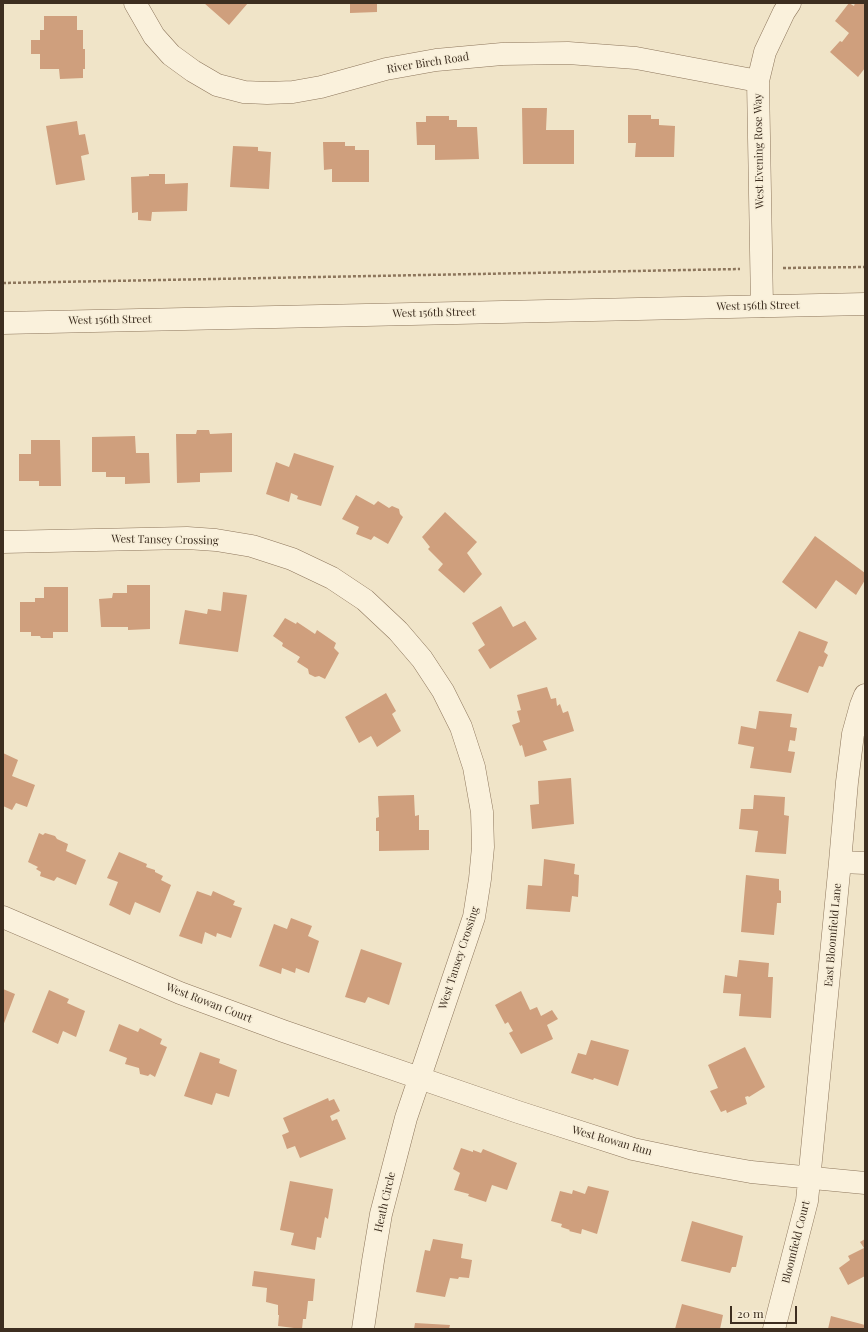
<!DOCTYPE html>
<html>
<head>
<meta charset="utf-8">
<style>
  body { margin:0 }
  #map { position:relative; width:868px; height:1332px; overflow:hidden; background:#f0e4c8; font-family:"Playfair Display",serif }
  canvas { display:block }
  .frame { position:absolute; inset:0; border:4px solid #3d2e20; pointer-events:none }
  .scale { position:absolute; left:730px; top:1306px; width:67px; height:18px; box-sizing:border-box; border:2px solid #3d2e20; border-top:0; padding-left:5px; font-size:12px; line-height:14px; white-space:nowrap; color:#3d2e20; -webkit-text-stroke:3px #f7eed8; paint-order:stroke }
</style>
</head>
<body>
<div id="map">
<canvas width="868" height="1332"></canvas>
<div class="frame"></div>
<div class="scale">20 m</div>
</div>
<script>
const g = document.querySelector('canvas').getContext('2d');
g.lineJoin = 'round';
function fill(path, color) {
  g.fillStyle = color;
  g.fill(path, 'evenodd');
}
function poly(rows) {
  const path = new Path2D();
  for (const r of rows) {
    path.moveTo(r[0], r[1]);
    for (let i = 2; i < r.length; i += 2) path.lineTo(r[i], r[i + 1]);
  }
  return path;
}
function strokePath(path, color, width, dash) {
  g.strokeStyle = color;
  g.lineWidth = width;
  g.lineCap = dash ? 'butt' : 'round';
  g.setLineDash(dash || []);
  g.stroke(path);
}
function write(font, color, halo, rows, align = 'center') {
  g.font = font + ' "Playfair Display",serif';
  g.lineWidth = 3;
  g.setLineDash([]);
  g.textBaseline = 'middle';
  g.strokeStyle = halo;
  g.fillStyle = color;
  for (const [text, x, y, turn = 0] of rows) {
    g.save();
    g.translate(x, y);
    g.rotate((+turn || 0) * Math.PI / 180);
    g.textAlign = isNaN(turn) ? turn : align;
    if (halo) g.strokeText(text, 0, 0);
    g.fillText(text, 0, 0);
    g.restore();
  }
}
const building = poly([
  [204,3,248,3,229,25],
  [350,3,377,3,377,12,350,13],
  [849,3,854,6,855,3,865,3,865,68,858,77,830,52,840,41,842,42,849,33,835,21],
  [44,16,77,16,77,30,83,30,83,49,85,49,85,69,83,69,83,78,60,79,59,69,40,69,40,54,31,54,31,40,40,40,40,30,44,30],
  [522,108,547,108,546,130,574,130,574,164,523,164],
  [628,115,651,115,651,119,659,119,659,125,675,126,674,157,635,157,636,143,628,143],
  [426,116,449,116,449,120,457,120,457,127,477,127,479,159,435,160,435,145,417,145,416,122,426,122],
  [77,121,79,135,85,134,89,154,81,156,85,180,56,185,46,126],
  [323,142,345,142,345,146,355,146,355,150,369,150,369,182,332,182,332,169,324,170],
  [233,146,258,147,258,151,271,152,269,189,230,187],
  [149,174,165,174,165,184,188,183,187,211,152,212,151,221,138,220,138,212,132,213,131,177,149,176],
  [197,430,209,430,210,434,232,433,232,472,200,473,200,482,177,483,176,434,196,434],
  [135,436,136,453,149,453,150,483,125,484,125,477,106,477,106,472,92,472,92,437],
  [31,440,60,440,61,486,39,486,39,481,19,481,19,454,31,454],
  [294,453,334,466,321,506,297,499,298,496,291,493,289,502,266,494,276,462,289,467],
  [356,495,374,505,378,501,389,508,392,506,399,509,400,514,403,517,388,544,374,536,371,540,356,534,359,527,342,519],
  [445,512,477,542,467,553,482,574,464,593,438,570,443,564,428,549,430,547,422,537],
  [815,536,865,573,865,580,856,595,836,580,816,609,782,582],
  [127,585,150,585,150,629,128,630,128,627,101,627,99,599,112,598,113,593,127,593],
  [44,587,68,587,68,632,53,632,53,638,41,638,40,636,31,636,31,632,20,632,20,602,35,602,35,598,44,598],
  [223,592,247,595,238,652,179,644,185,610,207,614,208,609,221,611],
  [501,606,513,627,525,621,537,639,490,669,478,650,485,645,472,623],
  [285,618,296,624,297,622,315,634,317,630,336,643,334,648,339,653,325,679,319,676,315,677,309,674,308,669,297,662,300,657,282,646,283,643,273,636],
  [799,631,828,642,824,652,828,655,823,667,819,666,808,693,776,681],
  [547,687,551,699,556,698,557,706,560,704,563,713,568,711,574,731,543,741,547,750,525,757,522,745,520,746,512,725,520,722,517,711,521,710,517,695],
  [386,693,396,711,392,714,401,731,377,747,371,736,359,743,345,717],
  [759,711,792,714,790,727,797,728,795,741,790,740,788,751,795,752,791,773,750,768,754,747,738,744,741,726,756,729],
  [3,753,18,760,12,776,35,785,27,807,16,803,12,810,3,806],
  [571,778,574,824,532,829,530,805,539,804,538,781],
  [414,795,415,816,419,815,419,830,429,830,429,850,379,851,379,831,376,831,376,818,379,817,378,796],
  [754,795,785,797,784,815,789,816,786,854,755,852,758,831,739,829,741,809,753,809],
  [39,833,43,835,45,833,55,836,57,839,68,844,66,851,86,860,76,885,57,877,54,881,40,876,41,872,36,869,38,867,28,862],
  [119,852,147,864,146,867,155,870,155,872,163,876,161,880,171,885,160,913,135,902,130,915,109,905,118,882,107,878],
  [544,859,575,864,574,874,579,875,578,897,572,896,570,912,526,909,528,885,542,886],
  [746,875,779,879,779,890,781,891,781,903,777,903,774,935,741,932],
  [197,891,211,896,213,891,235,901,233,905,242,908,231,938,217,933,216,937,205,932,202,944,179,936],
  [291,918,312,926,308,936,319,941,309,973,296,968,295,973,282,968,281,974,259,966,274,924,287,929],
  [361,949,402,963,389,1005,368,997,365,1003,345,997],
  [739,960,769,963,768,977,773,977,771,1018,739,1016,741,994,723,993,725,975,737,977],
  [3,989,15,994,3,1026],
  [49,990,69,999,67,1003,85,1011,76,1037,63,1031,58,1044,32,1032],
  [521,991,530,1010,537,1007,541,1016,552,1010,558,1019,547,1025,553,1039,521,1054,509,1033,513,1031,508,1022,505,1024,495,1005],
  [119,1024,138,1032,140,1028,162,1039,160,1044,167,1047,155,1077,150,1074,148,1076,140,1074,139,1068,125,1064,127,1058,109,1051],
  [591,1040,629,1050,618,1086,594,1078,593,1080,571,1073,578,1053,586,1055],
  [745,1047,765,1087,749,1097,748,1096,745,1097,747,1104,727,1113,726,1110,721,1112,710,1091,718,1088,708,1065],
  [200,1052,220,1059,219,1063,237,1070,229,1097,216,1093,212,1105,184,1096],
  [328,1098,329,1101,334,1099,340,1111,330,1116,332,1121,337,1119,346,1139,300,1158,295,1146,287,1149,282,1135,289,1132,283,1118],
  [461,1148,473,1152,473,1150,481,1153,483,1149,517,1163,507,1190,492,1185,486,1202,468,1196,469,1194,454,1190,460,1173,453,1169],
  [290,1181,333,1189,328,1219,325,1217,321,1238,317,1237,315,1250,291,1245,294,1233,280,1230],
  [588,1186,609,1191,597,1234,582,1229,581,1234,569,1231,570,1230,561,1227,562,1224,551,1221,560,1191,572,1194,573,1190,585,1194],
  [692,1221,743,1236,736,1267,732,1267,730,1273,681,1261],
  [433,1239,463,1244,461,1258,472,1260,469,1278,459,1277,458,1279,450,1278,445,1297,416,1292,425,1250,430,1251],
  [865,1239,865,1276,848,1285,839,1268,850,1260,848,1256,864,1248,860,1242],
  [254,1271,315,1279,313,1301,308,1301,306,1319,303,1319,302,1329,278,1326,279,1315,278,1315,278,1305,266,1302,267,1288,252,1286],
  [682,1304,723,1315,720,1329,675,1329],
  [831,1316,865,1325,865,1329,828,1329],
  [415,1323,450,1325,449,1329,414,1329]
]);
const path = poly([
  [783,268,865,267],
  [3,283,740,269]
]);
const minor = poly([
  [135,3,154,36,171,55,193,71,217,85,244,92,267,93,293,92,321,87,386,69,436,60,502,54,568,53,636,58,758,81],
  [762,306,758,81,765,52,784,12,790,3],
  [3,542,187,538,216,540,252,546,292,559,332,578,365,600,398,631,422,659,443,691,461,727,474,767,482,812,483,847,480,879,474,917,406,1118,381,1214,373,1261,363,1329],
  [840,862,865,863],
  [3,917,180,993,283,1031,518,1112,633,1149,695,1162,751,1172,865,1183],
  [774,1329,807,1201,840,862,847,782,853,734,861,705,865,695]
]);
const tertiary = poly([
  [3,323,865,304]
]);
const streetNames = [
  ["River Birch Road",428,63,-9],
  ["West Evening Rose Way",759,151,-91],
  ["West 156th Street",758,306,-1],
  ["West 156th Street",434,313,-1],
  ["West 156th Street",110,320,-1],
  ["West Tansey Crossing",165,540,1],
  ["East Bloomfield Lane",833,935,-85],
  ["West Tansey Crossing",459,958,-72],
  ["West Rowan Court",209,1003,21],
  ["West Rowan Run",612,1141,16],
  ["Heath Circle",385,1202,-77],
  ["Bloomfield Court",796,1242,-76]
];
fill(building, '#cf9f7d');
strokePath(minor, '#8d765c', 23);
strokePath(tertiary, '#8d765c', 23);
strokePath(path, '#8d765c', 2.5, [3, 2]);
strokePath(minor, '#faf1dc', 22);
strokePath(tertiary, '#faf1dc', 22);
write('11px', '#3d2e20', '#f7eed8', streetNames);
</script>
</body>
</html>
